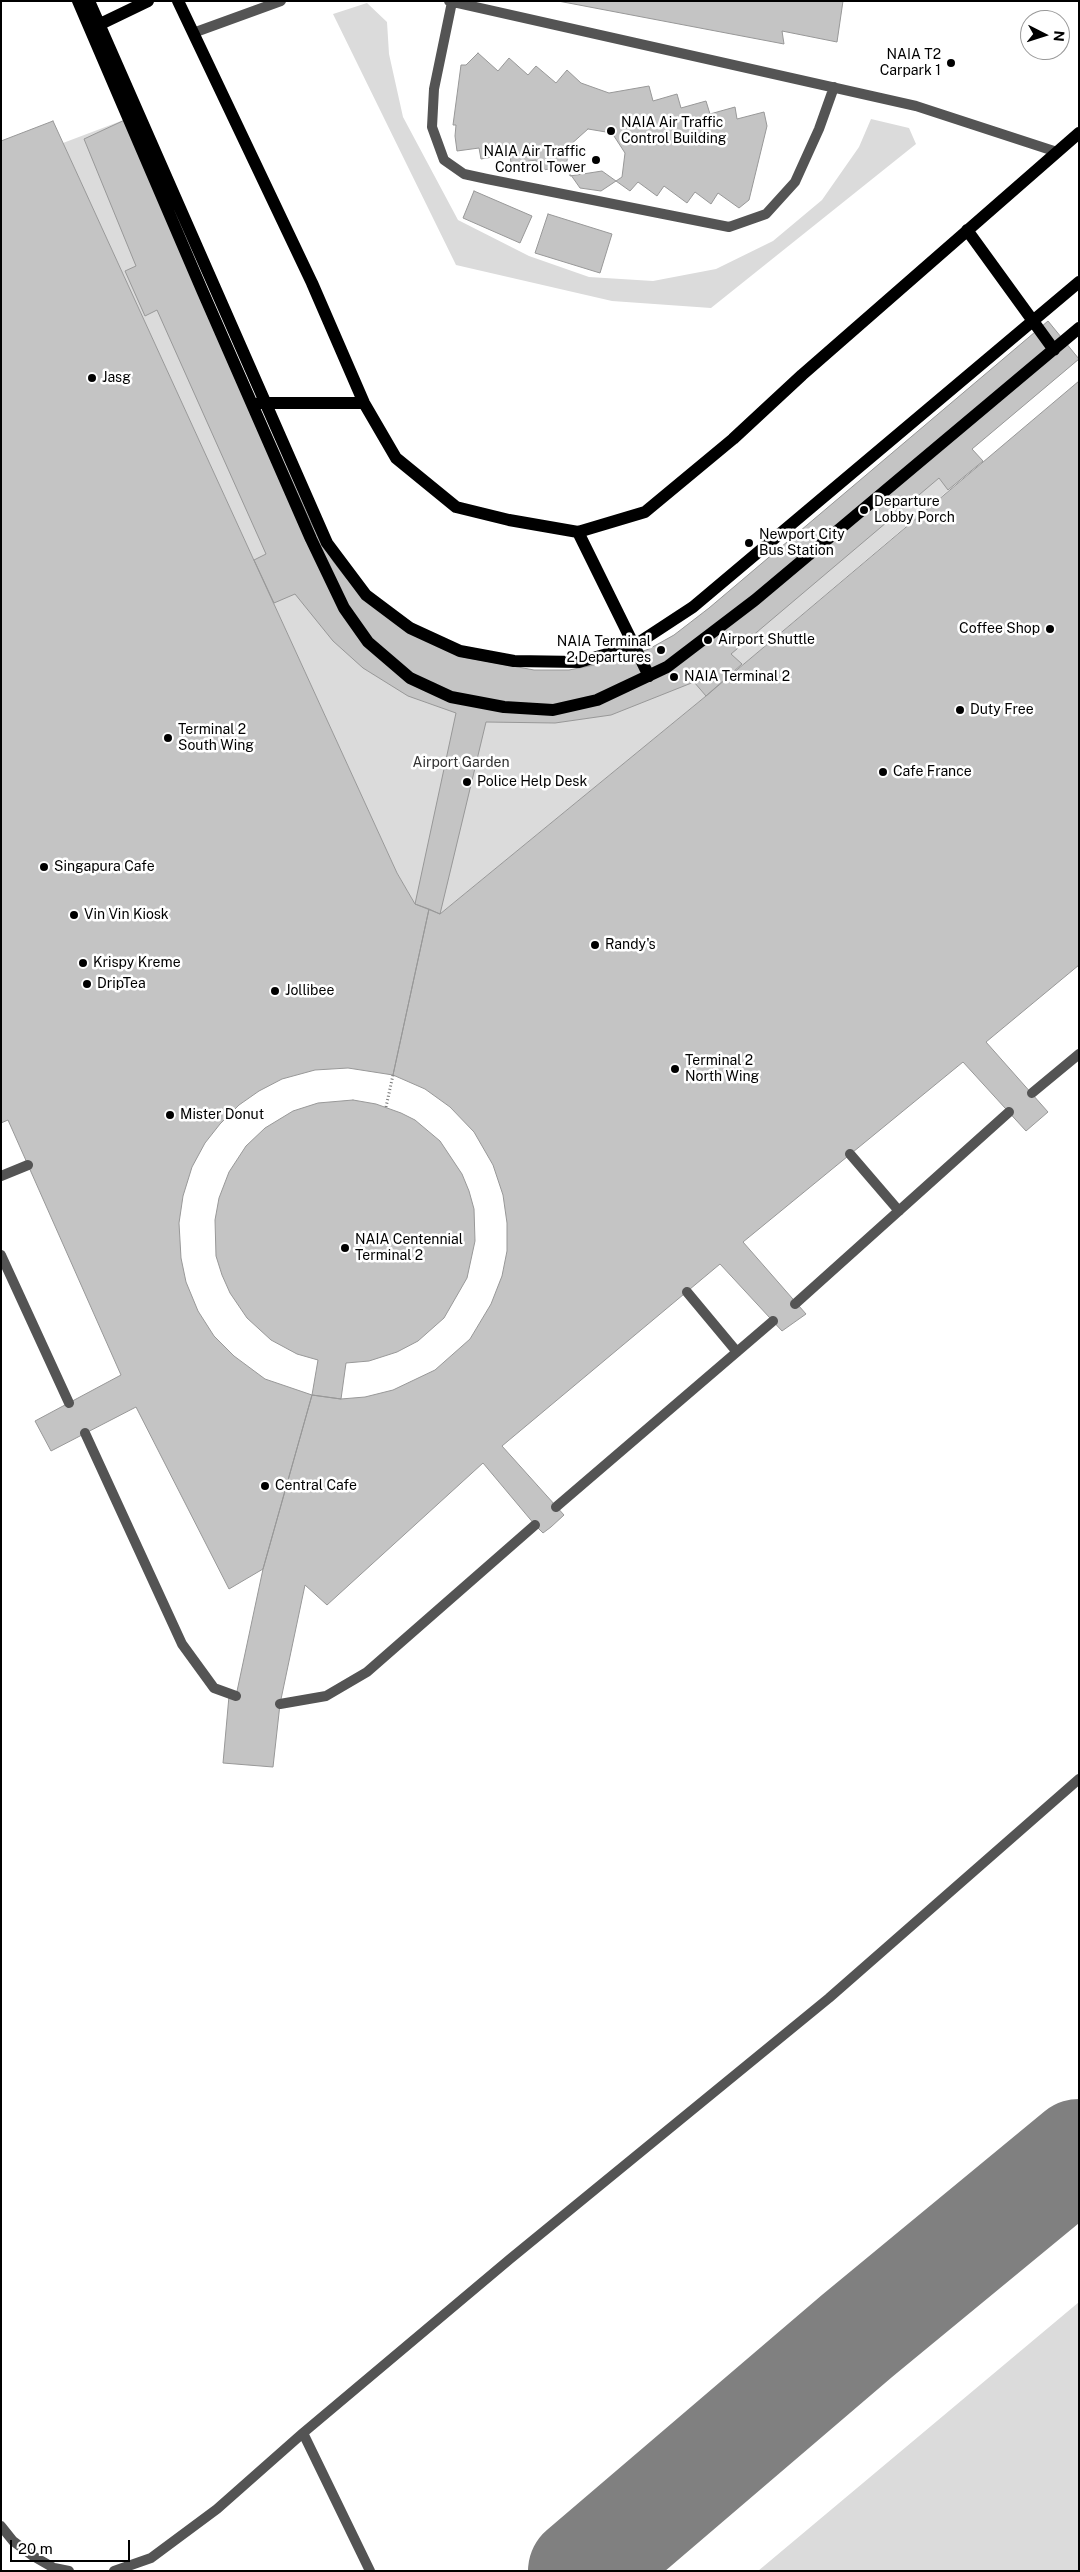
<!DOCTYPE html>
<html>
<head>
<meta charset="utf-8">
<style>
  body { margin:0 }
  #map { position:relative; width:1080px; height:2572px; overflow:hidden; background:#fff; font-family:"Public Sans",sans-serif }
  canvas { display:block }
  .frame { position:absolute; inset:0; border:2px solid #000; pointer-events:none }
  .north { position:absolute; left:1020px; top:10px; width:50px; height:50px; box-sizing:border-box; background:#fff; border:1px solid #999; border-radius:50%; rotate:95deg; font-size:14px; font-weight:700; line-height:20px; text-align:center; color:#000 }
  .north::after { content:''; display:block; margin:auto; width:18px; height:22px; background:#000; clip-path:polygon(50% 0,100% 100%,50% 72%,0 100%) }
  .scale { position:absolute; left:10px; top:2540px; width:120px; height:22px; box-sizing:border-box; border:2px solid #000; border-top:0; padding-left:6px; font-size:15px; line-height:18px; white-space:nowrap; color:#000; -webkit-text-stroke:4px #fff; paint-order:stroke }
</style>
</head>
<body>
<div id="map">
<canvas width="1080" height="2572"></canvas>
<div class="frame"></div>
<div class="north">N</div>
<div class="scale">20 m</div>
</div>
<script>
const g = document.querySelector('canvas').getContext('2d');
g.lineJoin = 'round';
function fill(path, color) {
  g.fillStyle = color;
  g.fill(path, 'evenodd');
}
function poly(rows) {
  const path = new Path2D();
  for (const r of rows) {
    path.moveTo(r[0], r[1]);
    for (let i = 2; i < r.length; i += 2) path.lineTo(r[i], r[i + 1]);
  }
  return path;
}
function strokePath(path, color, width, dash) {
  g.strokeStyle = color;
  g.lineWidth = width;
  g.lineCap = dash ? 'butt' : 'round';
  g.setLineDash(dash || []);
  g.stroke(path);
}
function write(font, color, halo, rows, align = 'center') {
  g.font = font + ' "Public Sans",sans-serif';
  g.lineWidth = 5;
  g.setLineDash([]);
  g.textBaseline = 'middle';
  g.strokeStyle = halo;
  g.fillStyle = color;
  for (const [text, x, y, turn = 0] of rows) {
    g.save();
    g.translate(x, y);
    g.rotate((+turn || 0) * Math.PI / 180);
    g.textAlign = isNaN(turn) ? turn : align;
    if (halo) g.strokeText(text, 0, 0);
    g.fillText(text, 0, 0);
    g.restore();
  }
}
const green = poly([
  [367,3,387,22,389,54,403,117,458,220,529,256,589,277,653,281,716,269,773,241,822,200,859,147,871,119,909,128,916,144,711,308,612,301,456,265,333,14],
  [129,118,321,542,347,579,463,657,534,670,569,670,614,661,649,649,674,635,709,608,1048,321,1079,359,972,449,983,461,706,696,440,914,415,904,397,873,63,143],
  [1079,2302,1079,2571,758,2571]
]);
const taxiway = poly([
  [582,2571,857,2336,1079,2153]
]);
const building = poly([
  [558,1,843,1,837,42,782,31,784,44,558,1],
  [478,53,498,71,509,58,528,75,536,66,556,83,567,70,581,83,609,93,649,86,653,101,677,94,681,108,706,101,710,114,735,107,737,119,764,112,767,126,749,200,739,208,718,193,711,204,695,192,687,203,664,186,657,196,638,182,630,191,602,171,570,176,568,166,537,171,536,160,511,164,510,154,481,159,479,148,457,151,455,136,456,125,453,125,461,65,466,65,478,53],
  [129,118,309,519,333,561,347,579,463,657,534,670,569,670,614,661,649,649,674,635,709,608,1048,321,1079,359,972,449,983,461,948,490,939,478,731,654,742,664,706,696,694,682,611,715,555,723,486,722,440,914,415,904,456,713,408,696,363,668,333,641,295,594,274,603,254,560,266,554,157,310,145,316,125,271,136,266,84,139,129,118],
  [53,121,397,873,415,904,429,909,393,1075,348,1068,315,1070,282,1079,259,1091,239,1105,220,1124,205,1143,192,1167,183,1196,179,1223,181,1258,186,1282,198,1311,214,1336,234,1356,265,1379,312,1395,263,1569,229,1589,136,1407,51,1451,35,1421,121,1375,8,1120,1,1123,1,141,53,121],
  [588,129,612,133,625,153,622,177,601,191,580,188,566,168,569,146,588,129],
  [474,191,532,216,520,243,463,218,474,191],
  [548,214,612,234,600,273,535,253,548,214],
  [1079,381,1079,965,986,1042,1048,1112,1026,1131,963,1062,743,1242,806,1314,782,1331,720,1264,502,1446,564,1515,551,1527,543,1533,535,1525,483,1463,327,1605,305,1585,280,1704,273,1767,223,1763,229,1696,236,1696,263,1569,312,1395,341,1399,365,1397,393,1390,435,1370,470,1339,491,1304,502,1276,507,1251,507,1223,503,1195,493,1165,474,1132,450,1107,425,1089,393,1075,429,909,440,914,706,696,1079,381],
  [353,1100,376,1104,401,1113,415,1120,440,1141,462,1174,469,1191,474,1209,475,1241,467,1278,444,1318,418,1341,397,1352,369,1361,346,1363,341,1399,312,1395,318,1360,297,1354,271,1340,247,1318,230,1293,222,1275,216,1256,215,1220,219,1198,229,1172,246,1146,265,1128,293,1111,318,1103,353,1100]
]);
const path = poly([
  [386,1107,393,1075]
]);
const service = poly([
  [449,1,916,106,1057,152],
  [452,2,434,89,432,127,444,160,464,174,487,179,729,227,766,214,795,182,819,129,834,87],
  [193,33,281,1],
  [1032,1093,1079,1054],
  [850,1154,899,1211],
  [1,1176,28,1165],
  [1,1255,69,1403],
  [687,1292,737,1352],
  [795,1304,1009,1112],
  [85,1433,182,1644,214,1688,236,1696],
  [556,1507,773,1321],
  [280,1704,326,1696,367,1672,535,1525],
  [303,2433,370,2571],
  [1,2526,13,2541,33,2556,54,2568,69,2571],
  [114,2571,151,2558,217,2509,303,2433,510,2259,829,1998,1079,1779]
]);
const primary = poly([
  [78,1,202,290,311,539,344,608,368,642,410,678,451,697,504,707,553,710,597,700,667,667,755,600,1079,328],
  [89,1,327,543,366,595,410,628,460,651,514,661,579,662,632,647,693,607,1079,282],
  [178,1,312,283,364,403,396,458,456,507,509,520,578,532,645,512,733,439,802,375,1079,133],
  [92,28,148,1],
  [967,230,1054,350],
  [259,403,364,403],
  [578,532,649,676]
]);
const markers = [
  [951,63,5,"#000"],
  [611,131,5,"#000"],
  [596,160,5,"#000"],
  [92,378,5,"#000"],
  [864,510,5,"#000"],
  [749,543,5,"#000"],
  [1050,629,5,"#000"],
  [708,640,5,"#000"],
  [661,650,5,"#000"],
  [674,677,5,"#000"],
  [960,710,5,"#000"],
  [168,738,5,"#000"],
  [883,772,5,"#000"],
  [467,782,5,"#000"],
  [44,867,5,"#000"],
  [74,915,5,"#000"],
  [595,945,5,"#000"],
  [83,963,5,"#000"],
  [87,984,5,"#000"],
  [275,991,5,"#000"],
  [675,1069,5,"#000"],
  [170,1115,5,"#000"],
  [345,1248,5,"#000"],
  [265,1486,5,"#000"]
];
const poiNames = [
  ["NAIA T2",941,55,"right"],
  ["Carpark 1",941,71,"right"],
  ["NAIA Air Traffic",621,123],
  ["Control Building",621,139],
  ["NAIA Air Traffic",586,152,"right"],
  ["Control Tower",586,168,"right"],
  ["Jasg",102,378],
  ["Departure",874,502],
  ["Lobby Porch",874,518],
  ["Newport City",759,535],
  ["Bus Station",759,551],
  ["Coffee Shop",1040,629,"right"],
  ["Airport Shuttle",718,640],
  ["NAIA Terminal",651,642,"right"],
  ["2 Departures",651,658,"right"],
  ["NAIA Terminal 2",684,677],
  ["Duty Free",970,710],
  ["Terminal 2",178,730],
  ["South Wing",178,746],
  ["Cafe France",893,772],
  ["Police Help Desk",477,782],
  ["Singapura Cafe",54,867],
  ["Vin Vin Kiosk",84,915],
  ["Randy's",605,945],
  ["Krispy Kreme",93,963],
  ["DripTea",97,984],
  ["Jollibee",285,991],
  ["Terminal 2",685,1061],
  ["North Wing",685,1077],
  ["Mister Donut",180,1115],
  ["NAIA Centennial",355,1240],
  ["Terminal 2",355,1256],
  ["Central Cafe",275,1486]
];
const parkNames = [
  ["Airport Garden",461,763]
];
fill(green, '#dbdbdb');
strokePath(taxiway, '#808080', 108);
fill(building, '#c4c4c4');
strokePath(building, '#989898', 1);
strokePath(path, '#767676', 3, [1, 2.5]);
strokePath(service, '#545454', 10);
strokePath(primary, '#000', 12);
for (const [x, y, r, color] of markers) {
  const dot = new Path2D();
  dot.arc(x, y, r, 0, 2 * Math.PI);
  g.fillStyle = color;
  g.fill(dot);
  strokePath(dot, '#fff', 2);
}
write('14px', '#000', '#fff', poiNames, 'left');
write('14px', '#323232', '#fff', parkNames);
</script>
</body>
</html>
